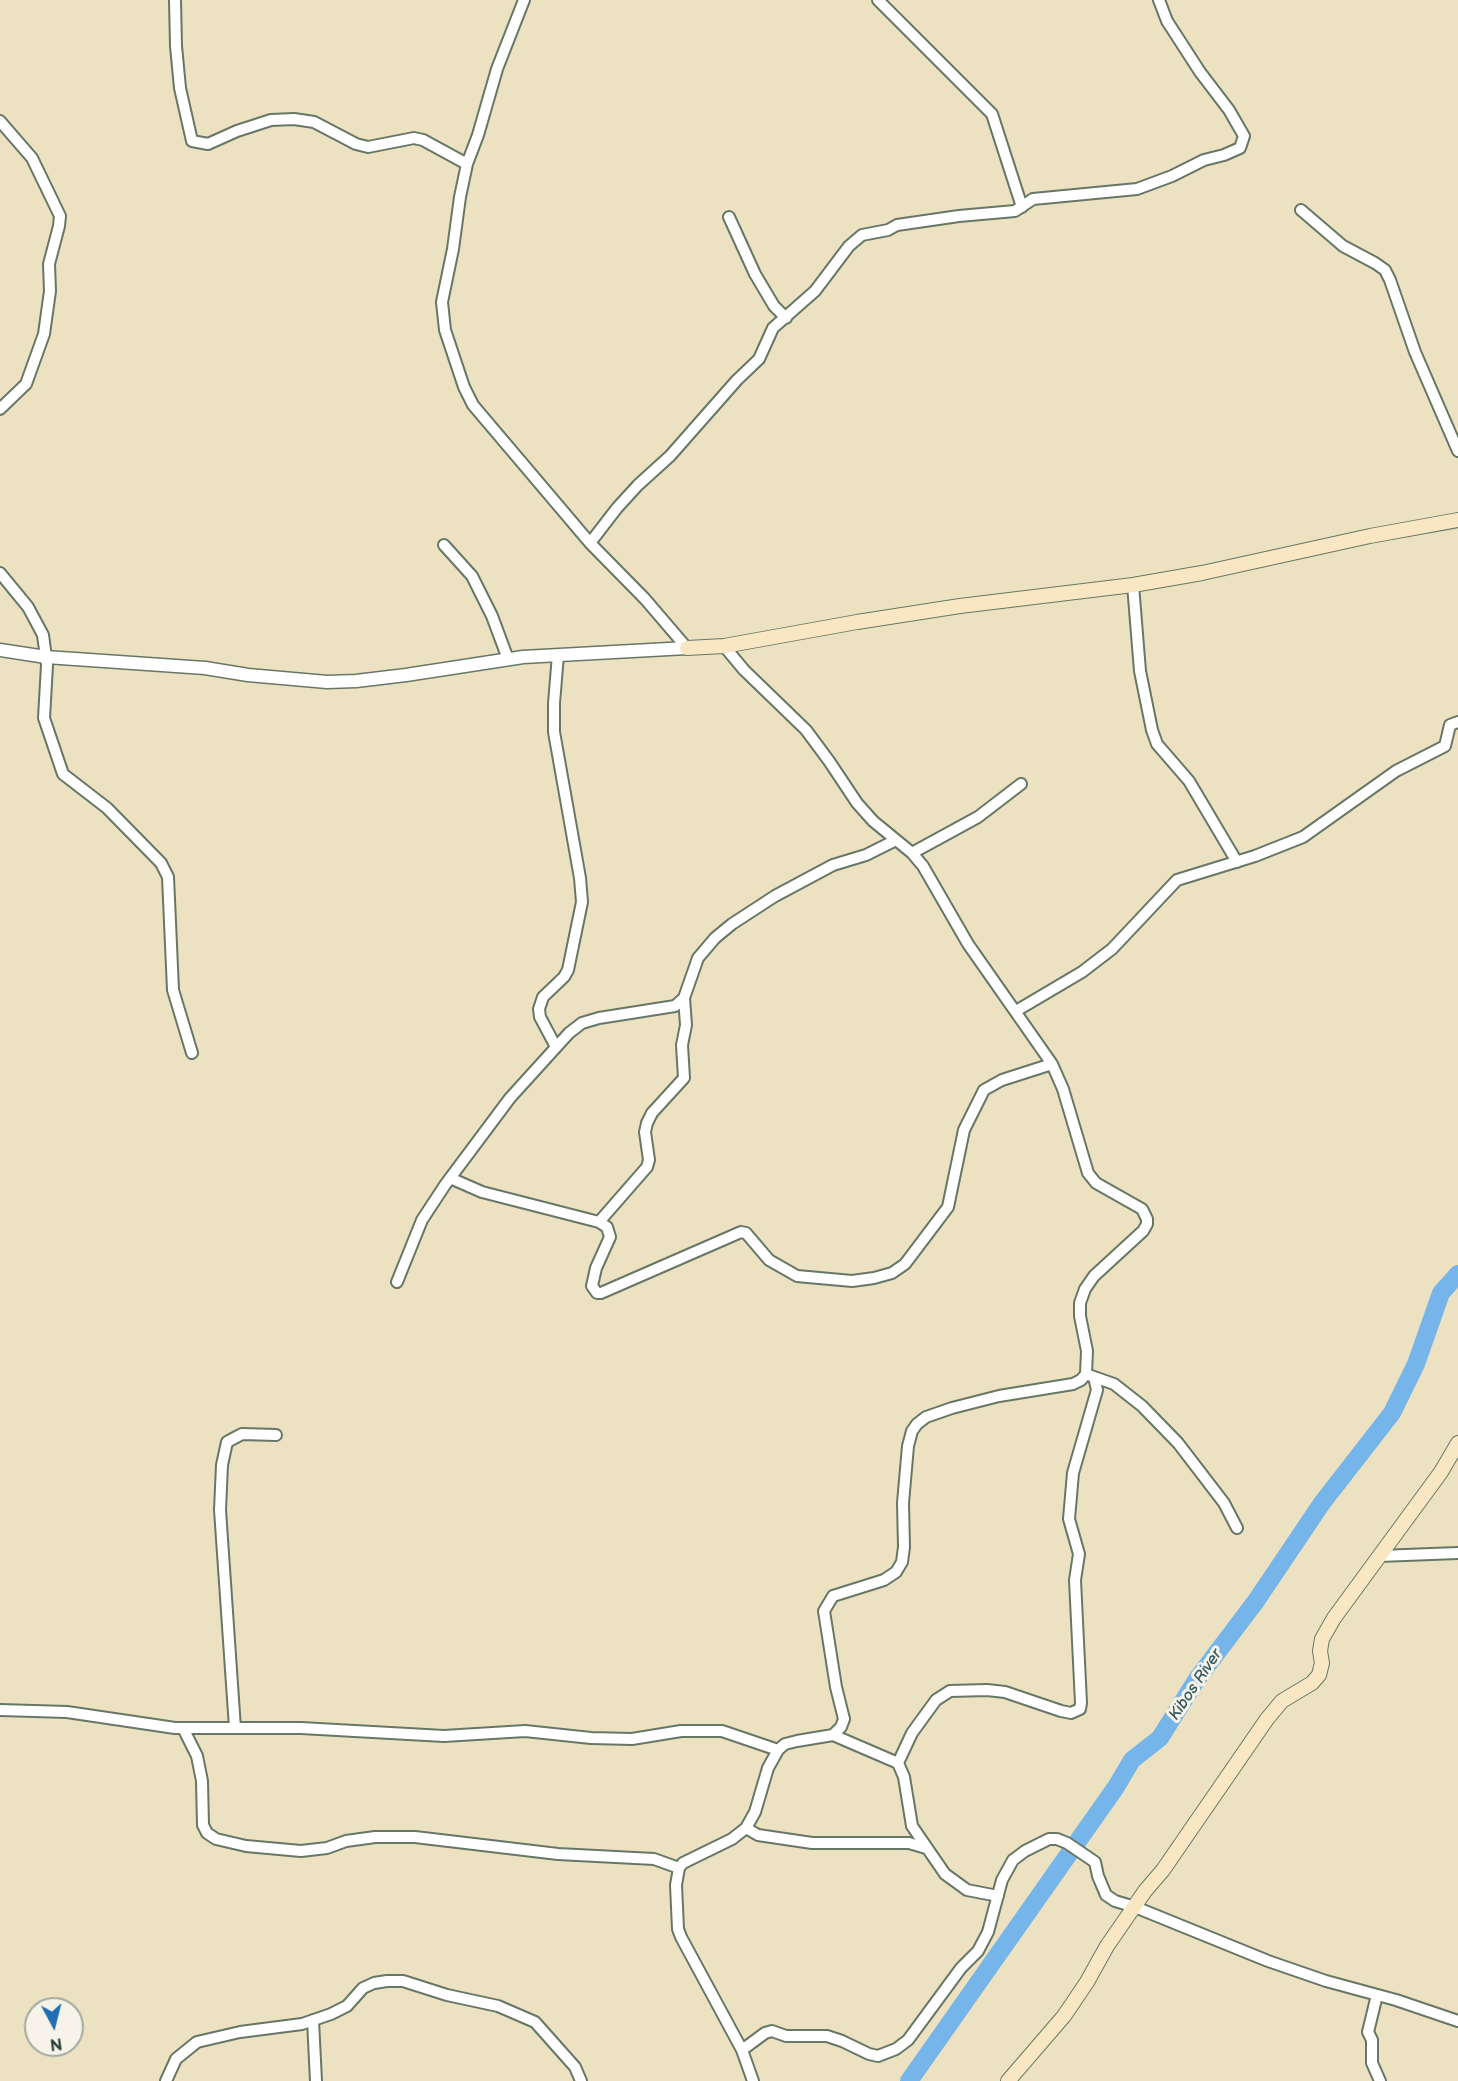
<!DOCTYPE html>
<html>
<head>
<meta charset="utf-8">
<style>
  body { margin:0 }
  #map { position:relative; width:1458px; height:2081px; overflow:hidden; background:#ece2c2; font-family:"Balsamiq Sans",sans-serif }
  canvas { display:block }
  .north { position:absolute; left:24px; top:1997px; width:60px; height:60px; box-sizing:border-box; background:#f7f3e8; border:2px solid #a1aaa0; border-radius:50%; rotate:173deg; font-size:16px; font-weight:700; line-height:24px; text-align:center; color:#1f3d34 }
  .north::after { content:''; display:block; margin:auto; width:21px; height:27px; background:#1f6fb2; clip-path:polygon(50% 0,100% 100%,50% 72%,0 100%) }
</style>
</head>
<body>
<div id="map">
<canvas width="1458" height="2081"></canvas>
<div class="north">N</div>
</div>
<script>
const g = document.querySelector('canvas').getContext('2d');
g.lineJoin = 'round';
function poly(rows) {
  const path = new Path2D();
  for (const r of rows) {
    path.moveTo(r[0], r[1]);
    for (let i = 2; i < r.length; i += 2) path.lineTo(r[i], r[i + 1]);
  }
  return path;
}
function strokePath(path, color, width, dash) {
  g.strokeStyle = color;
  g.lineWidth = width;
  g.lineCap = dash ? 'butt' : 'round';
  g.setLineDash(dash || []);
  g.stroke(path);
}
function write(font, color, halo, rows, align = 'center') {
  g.font = font + ' "Balsamiq Sans",sans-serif';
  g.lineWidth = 6;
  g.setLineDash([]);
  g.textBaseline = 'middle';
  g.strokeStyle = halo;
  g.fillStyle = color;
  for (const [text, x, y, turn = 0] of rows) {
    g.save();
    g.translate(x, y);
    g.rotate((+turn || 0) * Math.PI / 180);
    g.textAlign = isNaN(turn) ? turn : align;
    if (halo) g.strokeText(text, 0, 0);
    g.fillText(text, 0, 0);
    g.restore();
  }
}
const river = poly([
  [909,2081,1116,1787,1132,1760,1160,1738,1197,1679,1256,1601,1322,1503,1392,1413,1416,1364,1441,1293,1458,1274]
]);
const minor = poly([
  [175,0,176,46,180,88,192,141,208,144,237,131,271,120,294,119,314,122,356,144,368,147,414,138,423,140,467,164],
  [524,0,497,69,478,135,467,164,460,197,453,249,442,302,445,330,464,387,473,405,590,543,645,599,687,648],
  [878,0,992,114,1022,207],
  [0,121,32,158,60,216,59,226,49,264,50,291,44,334,26,384,0,409],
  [1301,210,1343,246,1375,263,1385,270,1390,280,1415,352,1458,451],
  [729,217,755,274,774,306,786,318],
  [590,543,617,508,638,485,670,456,737,380,759,359,773,328,815,291,849,246,862,235,888,230,897,225,959,216,1015,211,1033,199,1137,189,1172,176,1204,160,1224,155,1240,148,1244,136,1229,110,1200,72,1167,21,1159,0],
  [444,545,472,576,492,616,508,659],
  [0,573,28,607,43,635,47,665,44,718,63,774,107,808,161,863,168,877,173,990,192,1053],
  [1133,585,1140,671,1152,730,1157,744,1189,781,1237,862],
  [724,646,744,670,806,730,829,761,857,803,873,821,912,853,923,866,968,944,1052,1064,1063,1089,1088,1173,1096,1183,1142,1209,1147,1219,1147,1224,1143,1231,1094,1276,1085,1289,1080,1303,1080,1316,1087,1351,1086,1374,1081,1380,1073,1384,999,1396,952,1408,926,1417,917,1424,912,1431,908,1446,903,1503,904,1547,902,1562,896,1572,884,1580,833,1596,824,1611,836,1687,844,1719,841,1727,833,1735,797,1741,785,1744,778,1750,768,1768,755,1812,746,1828,732,1839,683,1863,679,1868,676,1885,678,1929,681,1937,742,2050,753,2081],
  [912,853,978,817,1021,784],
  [1016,1011,1082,972,1112,949,1177,880,1255,856,1303,837,1396,771,1445,746,1450,725,1458,722],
  [556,1047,540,1017,539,1009,543,997,564,977,568,970,582,902,580,878,554,732,554,703,558,655],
  [450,1178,482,1192,599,1222,607,1227,610,1237,596,1268,592,1286,597,1293,601,1293,741,1232,746,1233,769,1260,797,1276,852,1281,874,1278,892,1273,905,1264,948,1207,964,1130,984,1090,1002,1080,1052,1064],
  [599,1222,647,1167,649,1160,645,1132,647,1123,652,1113,684,1078,682,1045,686,1025,684,998],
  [397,1282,422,1220,445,1185,510,1098,569,1033,582,1023,599,1018,675,1006,684,998,698,958,715,938,732,924,775,896,833,865,866,855,896,840],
  [1094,1377,1114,1384,1142,1406,1178,1443,1224,1503,1237,1528],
  [1379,1556,1458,1553],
  [0,1710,67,1712,175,1728,301,1728,444,1736,525,1731,591,1738,632,1739,681,1731,722,1731,778,1750],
  [183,1728,197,1756,202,1781,203,1825,207,1833,216,1839,246,1846,301,1851,327,1848,346,1841,375,1837,415,1837,558,1854,654,1859,679,1868],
  [235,1728,220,1510,222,1465,227,1442,242,1434,276,1435],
  [833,1735,898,1763,904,1777,912,1826,945,1874,967,1890,998,1896],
  [898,1763,912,1733,936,1700,950,1691,987,1690,1005,1692,1061,1711,1071,1713,1080,1709,1081,1703,1075,1580,1079,1554,1069,1519,1073,1473,1097,1390,1094,1377,1086,1374],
  [746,1828,758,1835,812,1843,909,1843,926,1848],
  [1377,1995,1368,2032,1372,2040,1372,2063,1380,2081],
  [313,2020,316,2081],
  [742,2050,765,2033,772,2031,786,2036,827,2036,842,2041,869,2054,878,2056,896,2049,908,2040,961,1968,978,1951,988,1932,1002,1880,1013,1860,1025,1851,1049,1839,1057,1839,1067,1843,1095,1862,1098,1876,1106,1895,1115,1901,1135,1907,1268,1961,1326,1981,1396,2000,1458,2021],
  [166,2081,176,2059,197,2042,240,2032,302,2024,331,2014,347,2006,363,1988,374,1983,387,1981,403,1981,447,1995,498,2006,535,2022,575,2067,581,2081]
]);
const tertiary = poly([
  [0,650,46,657,205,668,248,675,327,682,356,681,406,675,523,657,687,648]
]);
const secondary = poly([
  [687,648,724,646,857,622,960,606,1133,585,1202,573,1370,536,1458,520],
  [1008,2081,1064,2016,1087,1982,1107,1946,1145,1891,1163,1870,1267,1719,1282,1701,1312,1683,1319,1675,1322,1663,1320,1651,1322,1639,1334,1618,1441,1472,1458,1443]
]);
const waterNames = [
  ["Kibos River",1196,1685,-56]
];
strokePath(river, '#76b5e9', 18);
strokePath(minor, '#677766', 14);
strokePath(tertiary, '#677766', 15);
strokePath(secondary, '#677766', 16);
strokePath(minor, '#fff', 10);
strokePath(tertiary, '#fff', 12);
strokePath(secondary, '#f9e7c3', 14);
write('italic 16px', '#355b61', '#f7f3e8', waterNames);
</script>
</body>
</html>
